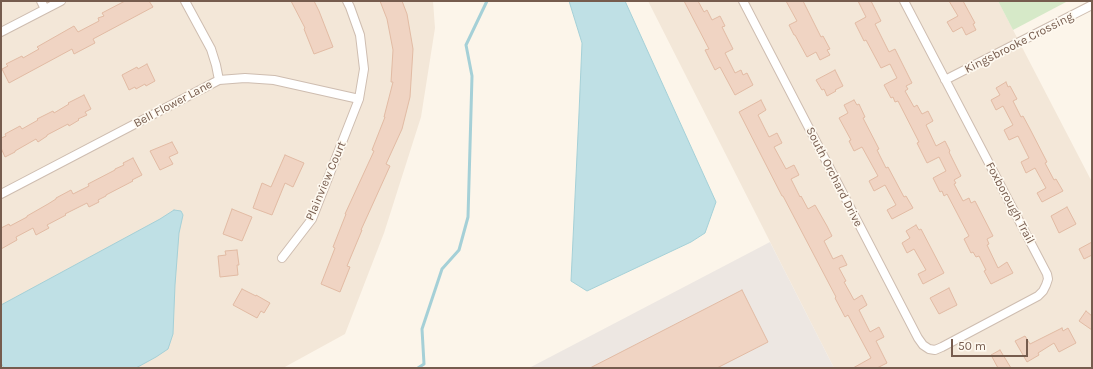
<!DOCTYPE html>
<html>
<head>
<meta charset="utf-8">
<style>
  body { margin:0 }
  #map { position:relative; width:1093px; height:369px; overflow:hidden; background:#fcf5ea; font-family:Karla,sans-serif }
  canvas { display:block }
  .frame { position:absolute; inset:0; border:2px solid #765c4e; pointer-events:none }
  .scale { position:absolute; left:951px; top:339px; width:77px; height:18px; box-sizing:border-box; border:2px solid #765c4e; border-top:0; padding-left:5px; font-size:12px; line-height:14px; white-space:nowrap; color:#765c4e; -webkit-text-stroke:3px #fef9f0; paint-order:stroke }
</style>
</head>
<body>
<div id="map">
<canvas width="1093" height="369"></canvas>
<div class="frame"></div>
<div class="scale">50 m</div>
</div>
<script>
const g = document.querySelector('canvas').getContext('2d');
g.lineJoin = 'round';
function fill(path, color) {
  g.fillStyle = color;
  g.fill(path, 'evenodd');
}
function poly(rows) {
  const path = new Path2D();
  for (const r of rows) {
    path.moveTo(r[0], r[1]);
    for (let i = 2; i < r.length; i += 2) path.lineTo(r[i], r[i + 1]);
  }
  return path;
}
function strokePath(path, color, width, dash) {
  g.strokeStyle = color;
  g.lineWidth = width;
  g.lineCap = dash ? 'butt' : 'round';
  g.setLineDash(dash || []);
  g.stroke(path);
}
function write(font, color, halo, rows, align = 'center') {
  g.font = font + ' Karla,sans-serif';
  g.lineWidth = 3.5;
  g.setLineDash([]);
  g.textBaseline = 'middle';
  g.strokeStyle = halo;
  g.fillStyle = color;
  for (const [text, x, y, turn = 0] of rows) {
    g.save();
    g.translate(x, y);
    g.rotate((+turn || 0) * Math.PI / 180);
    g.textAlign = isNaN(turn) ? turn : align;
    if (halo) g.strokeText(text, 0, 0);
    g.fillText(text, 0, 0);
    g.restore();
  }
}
const residential = poly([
  [1,1,433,1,435,28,421,117,384,233,345,334,283,368,1,368],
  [648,1,998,1,1092,182,1092,366,1088,368,834,368]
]);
const industrial = poly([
  [770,242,834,368,530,368,531,367]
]);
const green = poly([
  [998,1,1068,1,1013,30]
]);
const water = poly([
  [569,1,625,1,716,202,705,233,691,242,587,291,571,281,579,113,582,43,569,1],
  [174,210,181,211,183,215,179,233,175,285,173,334,168,349,156,357,136,368,4,368,1,363,1,305,160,219,174,210]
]);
const stream = poly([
  [418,368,424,364,422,329,442,269,459,250,468,217,472,76,466,45,487,1]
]);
const building = poly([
  [125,1,149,1,153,7,93,39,95,43,74,54,72,49,9,83,2,69,8,66,6,64,22,56,23,58,39,49,37,47,74,26,78,32,99,21,98,18,104,16,102,13,125,1],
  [291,1,314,1,319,11,333,47,314,54,304,29,305,28,291,1],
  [380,1,402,1,407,14,413,49,410,97,402,129,386,164,390,166,361,230,362,230,347,266,350,267,340,292,321,284,335,248,333,247,346,214,345,214,374,151,372,150,385,117,384,117,393,82,391,82,393,50,387,19,380,1],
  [684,1,698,1,704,12,707,10,712,20,720,16,725,26,722,27,733,49,725,53,735,73,741,70,743,75,747,73,753,85,735,95,720,67,715,70,705,50,709,49,684,1],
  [786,1,803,1,821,37,823,36,830,49,827,50,830,55,820,60,816,52,807,57,795,35,794,35,789,25,797,21,786,1],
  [858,1,871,1,881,21,875,24,889,52,895,49,912,83,906,86,908,89,905,91,914,107,917,105,922,114,928,111,933,121,926,125,936,146,945,141,950,151,949,152,961,176,954,180,956,183,954,184,963,201,969,198,971,203,975,201,993,236,987,239,989,244,987,245,998,268,1007,262,1013,273,991,284,984,271,986,270,979,256,976,257,973,252,971,253,964,239,969,236,947,194,944,196,942,191,940,192,933,178,946,171,939,157,927,163,917,143,919,142,898,101,895,102,893,97,891,98,884,85,897,78,890,64,881,68,866,40,864,41,855,23,866,17,858,1],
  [949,1,963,1,975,23,973,24,976,30,966,35,962,27,953,32,947,22,958,16,949,1],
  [147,64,155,81,146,86,145,84,136,89,135,87,129,90,122,75,137,67,138,69,147,64],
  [835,70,843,86,835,90,836,91,827,96,824,89,822,90,816,80,835,70],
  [1006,82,1008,87,1010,86,1017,99,1013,101,1021,117,1023,116,1030,129,1047,162,1045,163,1054,180,1056,179,1063,191,1042,202,1037,193,1046,188,1035,168,1026,173,1021,162,1029,158,1018,136,1009,140,1004,130,1013,125,1003,106,996,110,991,100,1000,95,996,88,1006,82],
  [84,95,91,109,85,112,87,115,78,119,79,120,69,126,68,124,47,135,47,136,38,142,36,139,15,151,15,152,5,157,1,148,1,138,6,136,5,134,20,126,22,129,38,120,37,119,53,111,54,113,69,104,68,103,84,95],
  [761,100,766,110,758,115,769,137,777,133,782,143,774,147,786,169,794,165,799,175,791,179,800,197,801,196,808,209,815,205,827,226,832,236,824,241,833,259,842,255,847,265,839,268,846,281,844,282,854,300,862,295,867,305,859,310,870,332,879,327,884,337,876,341,887,363,877,368,853,368,871,358,848,315,845,317,835,298,836,297,783,196,782,196,739,112,761,100],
  [854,100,857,105,859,104,865,117,863,118,879,149,877,150,886,168,888,167,904,197,906,196,913,208,892,219,887,210,896,205,885,185,874,191,869,181,878,176,862,147,854,151,849,141,851,140,839,118,848,113,844,105,854,100],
  [172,142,178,153,169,157,173,164,160,170,150,151,172,142],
  [285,155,304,163,293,187,285,183,272,215,253,208,262,183,271,187,285,155],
  [133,158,142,175,132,180,133,181,106,195,106,196,98,200,99,202,89,207,87,203,65,214,66,215,47,225,49,228,36,235,33,228,16,237,17,240,1,249,1,228,9,224,10,226,27,217,27,216,48,204,56,199,56,198,71,190,73,194,89,186,88,184,115,170,115,169,124,165,123,163,133,158],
  [1067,207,1076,224,1059,233,1051,216,1067,207],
  [232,209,252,217,242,241,223,234,232,209],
  [916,225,919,230,921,229,944,273,923,284,918,274,926,270,914,249,907,253,902,243,910,238,906,231,916,225],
  [1092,242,1092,255,1084,259,1079,249,1092,242],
  [237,250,239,265,237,265,238,275,220,277,218,256,226,255,225,251,237,250],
  [949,288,957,305,939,314,930,298,949,288],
  [242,289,256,296,256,295,270,303,264,313,261,311,257,318,233,305,242,289],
  [742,290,768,342,717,368,590,368,742,290],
  [1086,311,1092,316,1092,330,1079,321,1086,311],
  [1062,328,1063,331,1068,328,1076,343,1059,352,1054,343,1038,353,1039,355,1027,362,1015,341,1025,336,1030,344,1062,328],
  [1000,350,1011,368,998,368,991,355,1000,350]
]);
const street = poly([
  [41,1,45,9],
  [185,1,211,49,216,65,219,80],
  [743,1,918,338,923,345,929,349,935,350,942,347,1038,296,1043,291,1046,285,1048,279,1047,274,904,1],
  [1,32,61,1],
  [945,80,1092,5],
  [1,194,219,80,245,78,274,80,359,99],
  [282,258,312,219,359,99,364,69,360,35,350,7,347,1]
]);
const streetNames = [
  ["Kingsbrooke Crossing",1019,43,-27],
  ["Bell Flower Lane",173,104,-28],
  ["South Orchard Drive",834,177,63],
  ["Plainview Court",326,181,-67],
  ["Foxborough Trail",1010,203,62]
];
fill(residential, '#f3e7d8');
fill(industrial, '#ede7e2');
fill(green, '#d6e9c8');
fill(water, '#bfe0e5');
strokePath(water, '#a5d0d7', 1);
strokePath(stream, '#a5d0d7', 3);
fill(building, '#f0d4c3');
strokePath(building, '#e2bba4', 1);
strokePath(street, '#cebdb0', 10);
strokePath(street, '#fff', 8);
write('12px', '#765c4e', '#fef9f0', streetNames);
</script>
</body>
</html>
